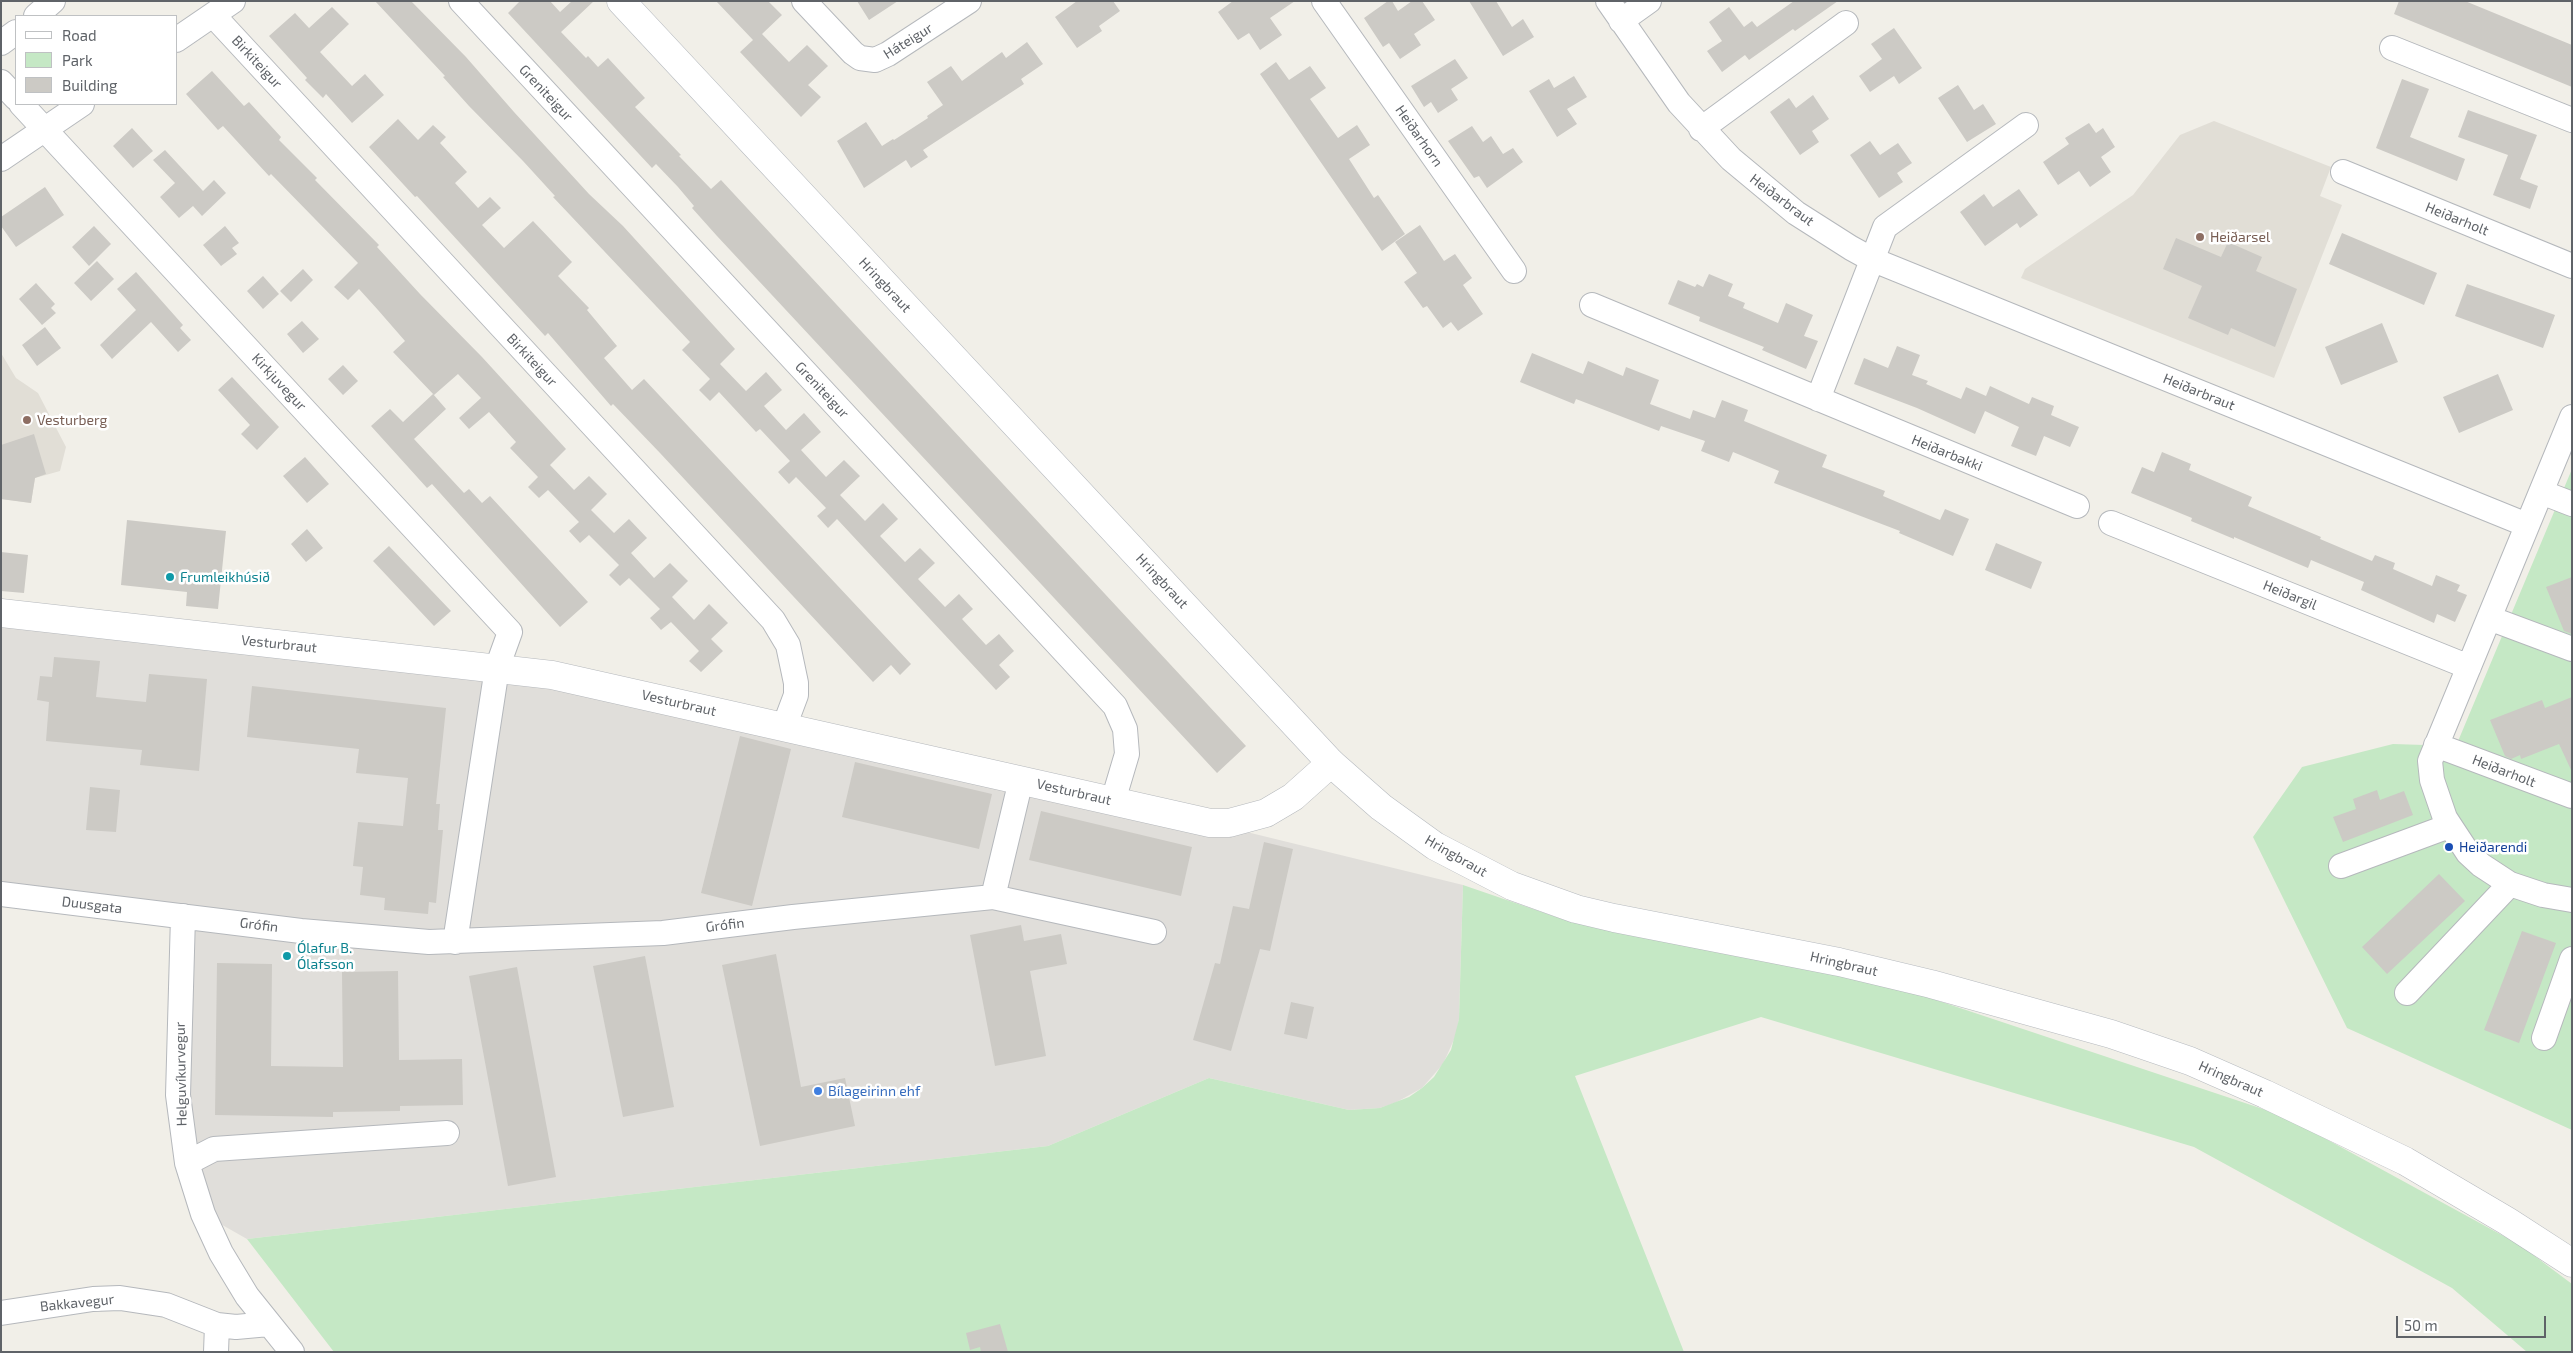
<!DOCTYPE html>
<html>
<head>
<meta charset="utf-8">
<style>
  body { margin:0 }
  #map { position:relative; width:2573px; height:1353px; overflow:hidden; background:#f1efe8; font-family:"Exo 2",sans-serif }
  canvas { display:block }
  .frame { position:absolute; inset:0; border:2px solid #5f6368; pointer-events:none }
  .legend { position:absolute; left:15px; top:15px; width:162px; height:90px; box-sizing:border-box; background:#fff; border:1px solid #bfc1c3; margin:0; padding:6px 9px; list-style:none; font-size:15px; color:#5f6368 }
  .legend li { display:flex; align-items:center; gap:10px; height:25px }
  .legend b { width:25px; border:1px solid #bfc1c3 }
  .scale { position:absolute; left:2396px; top:1316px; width:150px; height:22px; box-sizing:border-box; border:2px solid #5f6368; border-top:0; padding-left:6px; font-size:15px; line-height:18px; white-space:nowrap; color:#5f6368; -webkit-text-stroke:4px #fff; paint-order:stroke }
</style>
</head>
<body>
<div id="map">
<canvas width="2573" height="1353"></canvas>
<div class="frame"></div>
<ul class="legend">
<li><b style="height:6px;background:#fff"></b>Road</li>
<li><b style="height:14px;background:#c5e8c5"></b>Park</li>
<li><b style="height:14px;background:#cccac5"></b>Building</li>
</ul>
<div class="scale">50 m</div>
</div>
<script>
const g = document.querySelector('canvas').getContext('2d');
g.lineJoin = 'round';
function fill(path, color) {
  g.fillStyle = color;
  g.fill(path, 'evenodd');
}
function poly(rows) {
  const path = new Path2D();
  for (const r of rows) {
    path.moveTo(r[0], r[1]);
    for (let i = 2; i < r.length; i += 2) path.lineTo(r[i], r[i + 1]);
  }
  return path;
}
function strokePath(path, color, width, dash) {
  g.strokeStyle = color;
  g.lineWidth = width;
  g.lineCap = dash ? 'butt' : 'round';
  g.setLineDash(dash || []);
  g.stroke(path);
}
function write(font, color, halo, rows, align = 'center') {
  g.font = font + ' "Exo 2",sans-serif';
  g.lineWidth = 5;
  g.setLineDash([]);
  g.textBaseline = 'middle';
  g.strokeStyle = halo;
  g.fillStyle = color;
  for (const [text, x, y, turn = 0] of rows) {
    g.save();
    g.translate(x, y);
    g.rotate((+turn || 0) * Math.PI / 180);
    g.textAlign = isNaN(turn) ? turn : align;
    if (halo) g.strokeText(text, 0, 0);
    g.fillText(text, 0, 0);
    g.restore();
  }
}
const industrial = poly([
  [1,614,460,664,1210,823,1463,885,1459,1019,1456,1035,1443,1064,1422,1088,1395,1103,1380,1108,1349,1110,1209,1078,1048,1146,247,1239,203,1214,187,1163,183,916,1,892]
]);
const education = poly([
  [2214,121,2331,167,2320,196,2342,205,2274,378,2021,278,2025,269,2133,195,2180,135],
  [1,353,16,378,38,393,66,447,60,471,35,478,31,503,1,499]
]);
const green = poly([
  [2572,469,2572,1130,2347,1028,2253,837,2302,767,2393,744,2456,746],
  [1463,885,1565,920,1897,987,2284,1116,2520,1245,2572,1284,2572,1352,2527,1352,2452,1288,2194,1147,1761,1017,1575,1076,1684,1352,334,1352,247,1239,1048,1146,1209,1078,1349,1110,1380,1108,1409,1097,1422,1088,1434,1077,1451,1050,1459,1019]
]);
const building = poly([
  [375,1,411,1,466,57,514,112,589,194,623,226,735,349,720,364,746,391,766,372,782,390,764,406,786,430,804,413,821,432,801,450,826,477,844,460,860,476,840,495,865,521,883,503,898,519,880,536,905,562,920,548,935,563,918,579,945,607,959,594,973,609,962,619,986,645,999,634,1014,651,999,665,1010,677,996,690,837,519,828,528,817,516,826,508,796,477,789,484,778,472,790,461,760,429,756,432,719,392,710,401,699,390,710,379,682,350,690,342,553,197,555,196,523,161,469,106,443,77,445,76],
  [520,1,550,1,560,12,572,1,594,1,561,32,586,58,588,56,598,67,608,58,645,98,635,107,681,155,679,156,711,189,721,180,1246,746,1217,773,717,236,692,208,694,206,678,187,656,164,652,168,508,13],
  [716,1,768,1,782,15,762,34,789,62,807,45,828,66,808,85,821,97,801,117,740,52,753,40],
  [857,1,898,1,869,20],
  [1077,1,1113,1,1120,11,1099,26,1102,31,1077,48,1055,17],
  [1233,1,1295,1,1270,18,1282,35,1260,50,1249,33,1238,40,1218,12],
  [1388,1,1392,1,1398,11,1412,1,1422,1,1435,20,1414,34,1421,45,1400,59,1389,43,1383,47,1364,18],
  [1469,1,1496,1,1512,27,1523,19,1534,37,1503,56],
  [1794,1,1838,1,1795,31,1793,29,1749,60,1745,55,1722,72,1707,51,1722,41,1709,22,1729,7,1744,27,1752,21,1757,27],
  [2399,1,2465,1,2572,45,2572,87,2394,14],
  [332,7,349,24,320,52,352,86,365,74,384,95,352,123,326,94,323,98,305,80,307,78,269,36,295,13,309,28],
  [1894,28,1922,68,1899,84,1894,76,1870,92,1859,76,1882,59,1871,44],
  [1027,42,1043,64,1021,79,1024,84,923,150,928,157,911,168,906,160,864,188,837,141,866,122,882,146,893,139,894,140,928,118,927,116,943,105,927,82,951,66,962,81,1002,52,1006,58],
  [1455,59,1468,78,1451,89,1458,100,1438,113,1431,102,1424,107,1411,86],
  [1276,62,1289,80,1310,66,1326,88,1310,99,1338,138,1357,125,1370,145,1349,159,1374,198,1378,195,1405,234,1382,251,1260,74],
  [212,71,244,106,249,102,281,137,279,140,317,178,315,180,379,245,377,247,420,294,482,357,566,449,550,465,574,490,589,476,607,494,591,510,614,533,629,519,647,538,631,553,654,578,670,563,688,581,672,597,694,620,709,604,728,623,711,639,723,651,701,672,689,661,699,651,671,622,661,630,650,618,660,609,629,578,620,586,609,575,619,565,589,535,580,543,569,531,579,522,548,490,539,498,528,487,538,477,510,448,516,442,489,412,469,429,459,418,481,398,458,374,434,395,393,352,405,341,378,310,359,289,348,300,334,287,358,263,271,174,269,176,223,126,218,130,186,94],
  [1574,76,1587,97,1567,109,1577,124,1557,137,1529,91,1549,79,1554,88],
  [2402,79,2429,89,2410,137,2465,159,2457,181,2376,148],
  [1958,85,1974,110,1983,104,1996,124,1967,142,1938,98],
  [1813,95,1829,119,1812,131,1819,142,1800,155,1770,112,1789,98,1796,108],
  [2468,110,2537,135,2520,179,2538,186,2530,209,2493,195,2508,155,2458,137],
  [398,119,418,140,433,125,446,137,440,143,467,172,455,183,478,208,490,197,501,208,482,225,504,248,533,221,572,262,558,276,589,308,587,310,617,346,604,358,632,390,644,379,911,664,900,675,891,665,873,682,660,453,613,404,611,406,548,333,545,336,417,196,415,197,369,147],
  [2089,123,2096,133,2103,128,2115,147,2101,157,2111,172,2090,187,2079,171,2058,185,2043,162,2069,144,2065,138],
  [1472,126,1483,142,1491,136,1503,154,1513,148,1523,162,1487,188,1479,176,1474,178,1448,141],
  [132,128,153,151,133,168,113,146],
  [1870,141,1880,155,1898,143,1912,163,1897,173,1903,182,1879,198,1850,155],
  [165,150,203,191,214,180,226,193,202,216,193,206,179,218,160,197,175,183,153,160],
  [45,187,64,215,16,247,1,226,1,217],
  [2019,189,2038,215,2020,228,2017,223,1985,246,1960,212,1984,194,1993,207],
  [1420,225,1444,261,1455,254,1472,278,1463,285,1483,314,1458,331,1451,322,1443,328,1427,306,1423,308,1404,282,1417,273,1395,242],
  [94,226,111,244,89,266,72,247],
  [225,226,239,243,232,248,237,254,221,266,203,245],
  [2342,233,2437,273,2424,305,2329,264],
  [2176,238,2221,257,2228,242,2262,257,2256,271,2297,289,2275,347,2231,328,2228,335,2188,318,2202,286,2163,269],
  [97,261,114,279,91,301,74,283],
  [303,269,313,280,291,302,280,291],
  [136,272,183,325,180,328,191,340,178,352,151,322,112,359,100,345,136,310,117,289],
  [1709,274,1733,284,1728,296,1745,303,1743,308,1778,323,1786,303,1813,315,1804,336,1818,341,1806,369,1762,350,1764,347,1699,321,1700,317,1668,304,1678,280,1695,287,1697,284,1703,287],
  [263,276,279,294,263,309,247,291],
  [36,283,55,304,51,308,56,313,42,325,19,299],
  [2467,284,2555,315,2543,348,2455,316],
  [302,321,319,339,303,353,287,334],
  [2382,323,2398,362,2341,385,2325,347],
  [45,327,61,348,37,366,22,345],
  [1897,346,1920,355,1912,375,1928,381,1926,384,1961,399,1966,387,1986,396,1990,386,2029,404,2032,397,2054,406,2051,415,2079,427,2070,447,2044,436,2036,456,2011,446,2019,427,1985,411,1975,434,1917,408,1854,384,1864,358,1888,368],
  [1532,353,1583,374,1588,361,1623,376,1626,367,1659,380,1650,404,1690,419,1693,410,1715,418,1722,400,1748,410,1744,421,1827,455,1822,467,1885,491,1883,496,1940,520,1945,509,1969,519,1953,556,1899,533,1900,531,1774,483,1779,471,1733,452,1729,462,1701,451,1705,441,1661,426,1659,431,1576,399,1574,404,1520,382],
  [343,365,358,381,343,395,328,379],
  [2498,374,2513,410,2459,433,2443,397],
  [232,377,279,427,257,450,241,434,250,425,218,390],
  [433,394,446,409,414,439,464,493,469,489,482,503,490,496,588,602,560,627,432,484,427,488,371,426,390,409,403,422],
  [34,434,46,474,35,478,31,503,1,499,1,445],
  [2162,452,2191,464,2189,470,2252,497,2248,506,2321,537,2320,539,2372,561,2375,555,2395,563,2393,569,2432,586,2436,575,2460,585,2457,591,2467,595,2455,622,2437,614,2434,623,2361,590,2364,582,2311,560,2308,568,2234,537,2234,539,2191,521,2192,518,2131,493,2142,467,2154,472],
  [305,457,329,484,307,503,283,476],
  [127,520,226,531,218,609,186,606,187,592,121,585],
  [307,529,323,548,306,562,291,544],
  [1996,543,2042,562,2031,589,1985,570],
  [389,546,451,611,434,626,373,561],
  [1,552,28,555,24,593,1,591],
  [2572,577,2572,634,2564,631,2546,587],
  [54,657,100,661,96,697,146,702,149,674,207,679,199,771,140,765,142,750,46,741,49,702,37,700,40,676,52,677],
  [252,686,446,708,436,804,440,804,438,830,443,830,436,903,429,902,428,914,384,910,385,898,360,895,363,867,353,866,358,822,403,826,408,778,356,773,359,749,247,737],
  [2572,697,2572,772,2559,744,2521,759,2520,755,2511,759,2505,756,2490,720,2542,700,2545,708],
  [740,736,791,749,752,906,701,893],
  [855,762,992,794,979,849,842,817],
  [90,787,120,790,116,832,86,830],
  [2377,790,2380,800,2404,791,2413,815,2343,842,2333,817,2356,809,2353,799],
  [1041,811,1192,847,1181,896,1029,860],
  [1264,842,1293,849,1270,951,1260,949,1231,1051,1193,1040,1215,963,1220,964,1233,906,1249,909],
  [2439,874,2465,901,2387,974,2362,947],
  [1021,925,1024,941,1061,934,1067,964,1030,971,1046,1056,995,1066,970,935],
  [2522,931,2556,943,2519,1043,2484,1030],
  [776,954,801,1087,845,1078,855,1126,760,1146,722,965],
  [645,956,674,1107,623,1117,593,966],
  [217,963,272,964,271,1066,343,1067,342,972,398,971,399,1060,462,1059,463,1105,400,1106,400,1111,333,1112,333,1117,215,1115],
  [517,967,556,1177,508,1186,469,976],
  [1291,1002,1314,1007,1307,1039,1284,1034],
  [1000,1324,1008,1352,981,1352,980,1347,970,1350,966,1333]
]);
const minor = poly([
  [461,1,1115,706,1125,729,1127,754,1113,801],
  [804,1,853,53,860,58,875,60,888,54,969,1],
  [1324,1,1514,271],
  [1608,1,1679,103,1731,159,1796,213,1851,248,1871,259,2527,525],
  [213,15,773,620,788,645,796,683,796,695,784,727],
  [36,16,53,1],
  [1621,21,1649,1],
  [176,40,233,1],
  [1,43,16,32],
  [2392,48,2572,120],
  [1,82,16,98],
  [21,104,510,632,497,668,455,942],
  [1701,129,1846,23],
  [1,159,82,104],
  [2343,172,2572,266],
  [1592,305,2077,506],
  [1818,399,1885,227,2026,125],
  [2572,417,2430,761,2432,780,2445,818,2468,853,2481,865,2510,884,2543,895,2572,900],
  [2541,492,2572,504],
  [2111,523,2469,667],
  [2489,618,2572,649],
  [2436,745,2572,796],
  [2341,866,2449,826],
  [1,894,301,931,429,942,663,933,793,917,993,897,1154,932],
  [993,897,1021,780],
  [183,916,178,1095,187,1163,203,1214,221,1253,247,1296,292,1352],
  [2407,993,2510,884],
  [2544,1038,2572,959],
  [187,1163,214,1149,447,1133],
  [1,1313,93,1299,120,1298,166,1305,217,1325,236,1327,269,1324],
  [216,1352,217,1325]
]);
const tertiary = poly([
  [1,613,552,675,1210,823,1229,823,1266,813,1293,797,1331,763]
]);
const secondary = poly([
  [621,1,1331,763,1381,807,1435,846,1512,886,1576,909,1614,918,1839,962,1931,984,2111,1034,2190,1061,2265,1094,2405,1161,2507,1221,2572,1263]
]);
const markers = [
  [2200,237,5,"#8d6e63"],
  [27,420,5,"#8d6e63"],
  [170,577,5,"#0f9aa8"],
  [2449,847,5,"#1a4fb4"],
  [287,956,5,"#0f9aa8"],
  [818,1091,5,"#3f7fe0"]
];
const streetNames = [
  ["Háteigur",908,41,-32],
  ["Birkiteigur",257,62,47],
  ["Greniteigur",546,93,47],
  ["Heiðarhorn",1419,136,55],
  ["Heiðarbraut",1782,200,37],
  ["Heiðarholt",2457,219,22],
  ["Hringbraut",885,285,47],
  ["Birkiteigur",532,360,47],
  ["Kirkjuvegur",279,382,47],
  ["Greniteigur",822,390,47],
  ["Heiðarbraut",2199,392,22],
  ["Heiðarbakki",1947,453,22],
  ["Hringbraut",1162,581,47],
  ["Heiðargil",2290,595,22],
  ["Vesturbraut",279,644,6],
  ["Vesturbraut",679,703,13],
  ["Heiðarholt",2504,771,21],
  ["Vesturbraut",1074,792,13],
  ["Hringbraut",1456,856,30],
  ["Duusgata",92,905,7],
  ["Grófin",259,925,7],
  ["Grófin",725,925,-7],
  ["Hringbraut",1844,964,13],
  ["Helguvíkurvegur",181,1074,-91],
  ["Hringbraut",2231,1079,24],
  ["Bakkavegur",77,1303,-6]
];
const educationNames = [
  ["Heiðarsel",2210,237],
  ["Vesturberg",37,420]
];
const cultureNames = [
  ["Frumleikhúsið",180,577],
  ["Ólafur B.",297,948],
  ["Ólafsson",297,964]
];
const transitNames = [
  ["Heiðarendi",2459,847]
];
const shopNames = [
  ["Bílageirinn ehf",828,1091]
];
fill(industrial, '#e0deda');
fill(education, '#e1ded6');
fill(green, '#c5e8c5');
fill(building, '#cccac5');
strokePath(minor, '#b5b8bc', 26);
strokePath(tertiary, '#b5b8bc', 29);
strokePath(secondary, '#b6babf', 29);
strokePath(minor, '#fff', 24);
strokePath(tertiary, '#fff', 28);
strokePath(secondary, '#fff', 28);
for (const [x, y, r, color] of markers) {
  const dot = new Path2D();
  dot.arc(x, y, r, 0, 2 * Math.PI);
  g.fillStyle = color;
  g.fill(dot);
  strokePath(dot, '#fff', 2);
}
write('14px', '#5f6368', '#fff', streetNames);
write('14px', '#785e54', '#fff', educationNames, 'left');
write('14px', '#0d838f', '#fff', cultureNames, 'left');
write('14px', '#164399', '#fff', transitNames, 'left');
write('14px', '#366cbe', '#fff', shopNames, 'left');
</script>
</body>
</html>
